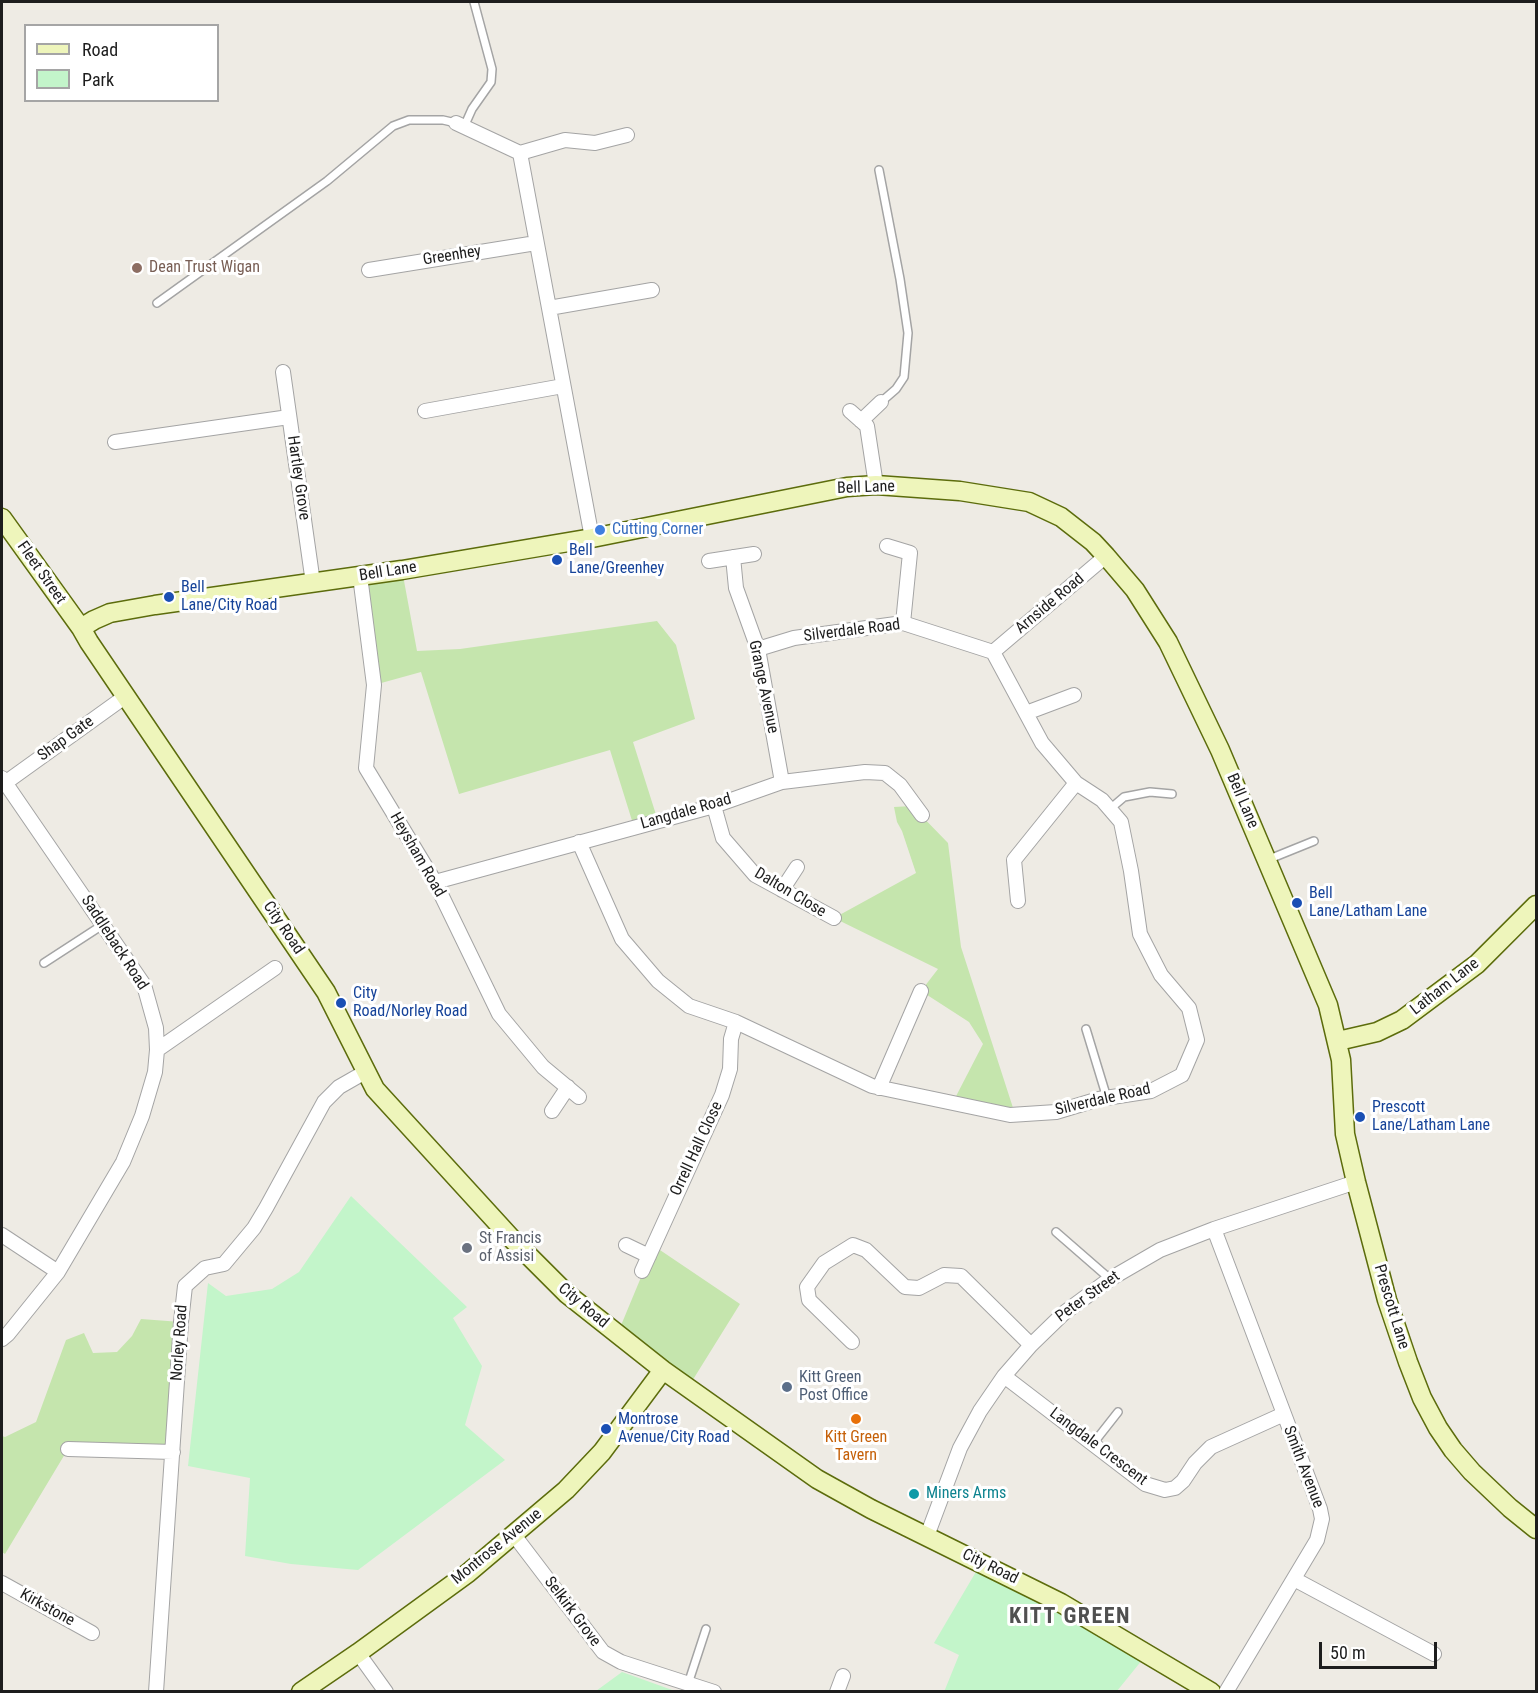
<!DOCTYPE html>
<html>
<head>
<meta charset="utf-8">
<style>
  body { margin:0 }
  #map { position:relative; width:1538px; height:1693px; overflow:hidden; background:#eeebe4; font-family:"Roboto Condensed",sans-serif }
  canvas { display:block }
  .frame { position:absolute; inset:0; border:3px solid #1d1d1d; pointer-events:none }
  .legend { position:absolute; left:24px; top:24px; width:195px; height:78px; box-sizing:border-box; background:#fff; border:2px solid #a5a5a5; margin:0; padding:8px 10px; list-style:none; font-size:18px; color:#1d1d1d }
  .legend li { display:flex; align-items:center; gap:12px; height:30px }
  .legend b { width:30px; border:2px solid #a5a5a5 }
  .scale { position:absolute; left:1319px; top:1642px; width:118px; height:27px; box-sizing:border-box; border:3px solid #1d1d1d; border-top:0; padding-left:8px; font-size:18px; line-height:21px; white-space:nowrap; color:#1d1d1d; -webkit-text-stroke:4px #fff; paint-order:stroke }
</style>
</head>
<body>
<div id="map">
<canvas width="1538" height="1693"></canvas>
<div class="frame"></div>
<ul class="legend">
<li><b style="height:8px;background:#eef5bb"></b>Road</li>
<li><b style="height:16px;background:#c3f5ca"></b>Park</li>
</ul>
<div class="scale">50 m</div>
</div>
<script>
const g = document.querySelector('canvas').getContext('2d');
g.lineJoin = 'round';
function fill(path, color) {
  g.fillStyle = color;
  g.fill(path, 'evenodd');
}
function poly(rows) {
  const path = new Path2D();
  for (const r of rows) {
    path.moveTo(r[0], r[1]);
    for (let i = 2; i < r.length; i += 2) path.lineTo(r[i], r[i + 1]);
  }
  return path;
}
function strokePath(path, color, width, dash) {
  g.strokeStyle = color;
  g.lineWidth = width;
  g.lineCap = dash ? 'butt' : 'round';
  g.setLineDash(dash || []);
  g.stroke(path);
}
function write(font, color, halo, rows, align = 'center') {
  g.font = font + ' "Roboto Condensed",sans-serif';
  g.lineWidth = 6;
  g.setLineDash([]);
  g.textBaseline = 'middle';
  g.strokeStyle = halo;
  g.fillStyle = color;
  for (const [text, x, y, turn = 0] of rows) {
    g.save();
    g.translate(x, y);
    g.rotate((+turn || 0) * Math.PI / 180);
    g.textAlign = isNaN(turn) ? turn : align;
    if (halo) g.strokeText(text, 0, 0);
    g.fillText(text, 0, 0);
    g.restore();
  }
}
const grass = poly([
  [402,570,417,651,460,649,657,621,676,645,695,719,633,742,658,821,634,827,610,750,459,794,421,672,374,685,360,576],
  [912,806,948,843,961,947,1015,1114,952,1104,983,1044,969,1022,921,991,938,969,834,918,916,873,902,831,897,822,894,807],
  [654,1246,740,1304,689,1386,617,1335],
  [141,1319,181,1322,173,1452,68,1449,5,1554,2,1552,2,1436,5,1437,36,1422,66,1340,84,1333,93,1353,117,1352,132,1336]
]);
const park = poly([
  [351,1196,467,1307,453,1318,482,1366,465,1425,505,1460,358,1570,291,1564,245,1556,250,1478,188,1466,208,1283,226,1296,272,1289,299,1272],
  [977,1570,1147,1654,1117,1691,944,1692,959,1655,934,1643],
  [622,1672,675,1691,596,1691]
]);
const lane = poly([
  [464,127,472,109,491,82,492,69,474,2],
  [879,170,900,279,908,333,904,377,896,389,881,402],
  [157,303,327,181,393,126,409,120,443,120,456,123],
  [1110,809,1124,797,1150,792,1172,794],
  [1267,860,1314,841],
  [44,963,104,924],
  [1086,1029,1107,1098],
  [1056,1232,1110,1279],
  [1092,1445,1118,1412],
  [688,1684,706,1629]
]);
const street = poly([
  [456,123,520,153,592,538],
  [520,153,565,140,595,143,627,135],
  [369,270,536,243],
  [549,308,652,290],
  [283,372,313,583],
  [425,411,563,386],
  [850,411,867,426,876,485],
  [861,421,881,402],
  [115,442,289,417],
  [887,546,910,553,903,623],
  [733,557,736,588,758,649,782,782],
  [709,561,754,554],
  [360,576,374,685,366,768,435,882,499,1014,543,1067,579,1097],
  [993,652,1106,556],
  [1026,713,1074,695],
  [2,778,144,985,156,1028,157,1050,155,1072,142,1116,123,1162,58,1272,8,1334,2,1339],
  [5,783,126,696],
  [714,806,723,838,755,875,834,918],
  [579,842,622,939,658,981,689,1006,736,1022,872,1086,1010,1115,1056,1112,1099,1099,1151,1091,1182,1075,1197,1040,1189,1008,1161,975,1140,934,1131,871,1121,822,1102,800,1076,783,1042,743,993,652,903,623,794,638,758,649],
  [435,882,714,806,782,782,865,772,885,773,900,785,922,815],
  [782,890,797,867],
  [1018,901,1014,860,1076,783],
  [157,1050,275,968],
  [879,1088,921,991],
  [552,1111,568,1087],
  [1214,1229,1320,1509,1322,1519,1317,1540,1226,1692],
  [2,1235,58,1272],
  [626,1245,649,1256],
  [642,1271,722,1095,730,1069,731,1039,736,1022],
  [852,1342,809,1300,807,1287,824,1263,853,1245,866,1250,905,1287,919,1288,944,1275,961,1276,1031,1345],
  [1004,1376,1145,1484,1165,1490,1175,1488,1183,1481,1195,1463,1211,1447,1284,1414],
  [68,1449,173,1452],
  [514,1535,603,1652,621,1662,714,1692],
  [927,1536,960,1448,980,1411,1004,1376,1031,1345,1064,1313,1110,1279,1160,1250,1214,1229,1356,1182],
  [1294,1579,1434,1654],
  [2,1583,92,1633],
  [358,1653,386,1692],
  [156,1692,181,1322,185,1286,205,1268,224,1264,254,1228,266,1208,324,1102,339,1087,367,1071],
  [837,1692,843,1676]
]);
const secondary = poly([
  [2,518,81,628,89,642,326,992,375,1089,513,1240,567,1294,663,1370,817,1479,871,1509,1061,1603,1211,1692],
  [81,628,94,620,110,613,155,605,402,570,592,538,847,487,876,485,960,491,1029,502,1061,517,1093,542,1106,556,1135,590,1168,642,1220,750,1328,1005,1341,1060,1345,1134,1356,1182,1387,1300,1408,1362,1422,1398,1438,1428,1453,1450,1472,1472,1510,1508,1536,1529],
  [1338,1041,1377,1032,1402,1020,1477,964,1536,905],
  [301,1692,358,1653,468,1573,566,1490,602,1452,663,1370]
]);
const markers = [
  [137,268,6,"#8d6e63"],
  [600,530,6,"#3f7fe0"],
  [557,560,6,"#1a4fb4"],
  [169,597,6,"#1a4fb4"],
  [1297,903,6,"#1a4fb4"],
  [341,1003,6,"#1a4fb4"],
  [1360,1117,6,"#1a4fb4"],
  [467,1248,6,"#6b7280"],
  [787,1387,6,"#5c6f8a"],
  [856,1419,6,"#e8710a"],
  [606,1429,6,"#1a4fb4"],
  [914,1494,6,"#0f9aa8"]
];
const streetNames = [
  ["Greenhey",452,256,-9],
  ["Hartley Grove",298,478,82],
  ["Bell Lane",866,488,-2],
  ["Bell Lane",388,572,-9],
  ["Fleet Street",41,573,55],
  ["Arnside Road",1050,604,-40],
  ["Silverdale Road",852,631,-7],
  ["Grange Avenue",763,687,78],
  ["Shap Gate",66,739,-36],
  ["Bell Lane",1242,801,67],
  ["Langdale Road",686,812,-16],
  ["Heysham Road",417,855,60],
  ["Dalton Close",790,893,31],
  ["City Road",283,928,56],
  ["Saddleback Road",114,943,57],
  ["Latham Lane",1445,987,-38],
  ["Silverdale Road",1103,1100,-13],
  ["Orrell Hall Close",697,1149,-65],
  ["Peter Street",1088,1297,-36],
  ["City Road",583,1306,40],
  ["Prescott Lane",1391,1307,73],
  ["Norley Road",180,1343,-86],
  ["Langdale Crescent",1098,1447,37],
  ["Smith Avenue",1303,1467,69],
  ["Montrose Avenue",497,1547,-39],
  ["City Road",990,1567,26],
  ["Kirkstone",47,1608,29],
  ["Selkirk Grove",572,1612,53]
];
const educationNames = [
  ["Dean Trust Wigan",149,268]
];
const shopNames = [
  ["Cutting Corner",612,530]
];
const transitNames = [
  ["Bell",569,551],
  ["Lane/Greenhey",569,569],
  ["Bell",181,588],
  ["Lane/City Road",181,606],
  ["Bell",1309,894],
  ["Lane/Latham Lane",1309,912],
  ["City",353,994],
  ["Road/Norley Road",353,1012],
  ["Prescott",1372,1108],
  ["Lane/Latham Lane",1372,1126],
  ["Montrose",618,1420],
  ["Avenue/City Road",618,1438]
];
const worshipNames = [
  ["St Francis",479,1239],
  ["of Assisi",479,1257]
];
const serviceNames = [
  ["Kitt Green",799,1378],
  ["Post Office",799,1396]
];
const foodNames = [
  ["Kitt Green",856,1438],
  ["Tavern",856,1456]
];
const cultureNames = [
  ["Miners Arms",926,1494]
];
const districtNames = [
  ["KITT GREEN",1070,1617]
];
fill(grass, '#c5e5ad');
fill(park, '#c3f5ca');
strokePath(lane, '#a4a4a4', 10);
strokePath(street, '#a4a4a4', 16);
strokePath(secondary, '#5c6c0c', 21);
strokePath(lane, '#fff', 7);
strokePath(street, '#fff', 14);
strokePath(secondary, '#eef5bb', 18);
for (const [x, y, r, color] of markers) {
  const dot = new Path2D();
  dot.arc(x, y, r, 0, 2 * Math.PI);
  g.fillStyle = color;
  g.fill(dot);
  strokePath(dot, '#fff', 2);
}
write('16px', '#1d1d1d', '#fff', streetNames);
write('16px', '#785e54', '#fff', educationNames, 'left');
write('16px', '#366cbe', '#fff', shopNames, 'left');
write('16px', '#164399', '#fff', transitNames, 'left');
write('16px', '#5b616d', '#fff', worshipNames, 'left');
write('16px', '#4e5e75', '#fff', serviceNames, 'left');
write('16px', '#c56008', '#fff', foodNames);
write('16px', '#0d838f', '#fff', cultureNames, 'left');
g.letterSpacing = '1.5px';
write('bold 22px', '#505050', '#fff', districtNames);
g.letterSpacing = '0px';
</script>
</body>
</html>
